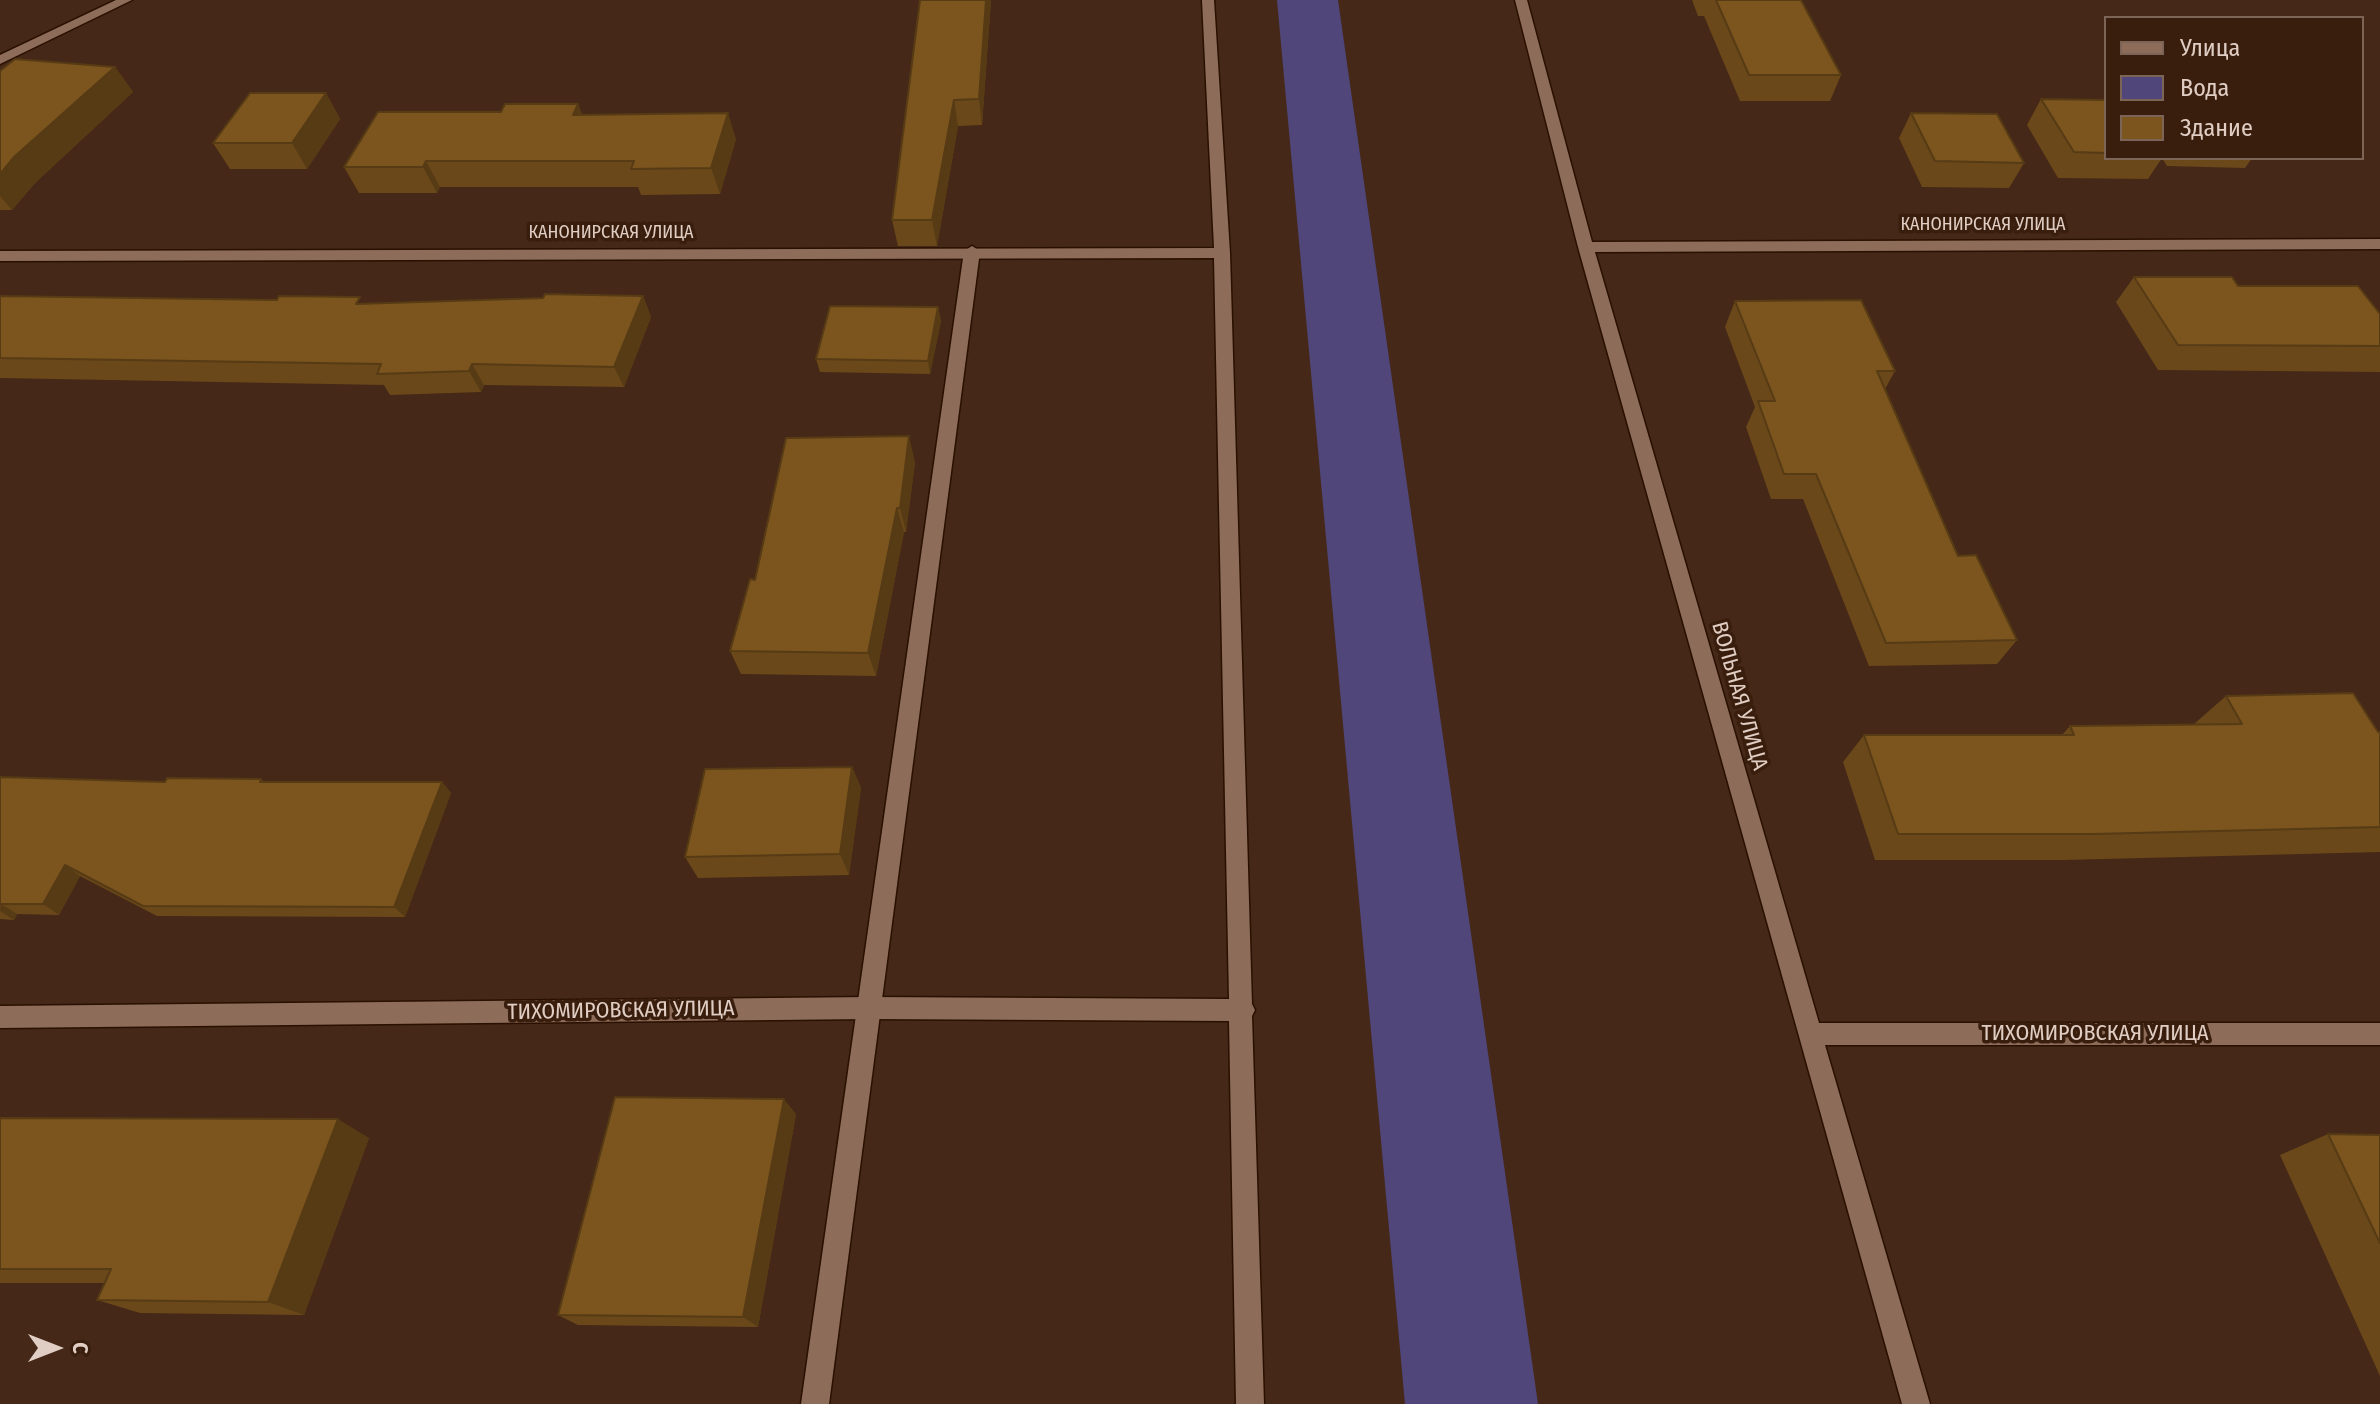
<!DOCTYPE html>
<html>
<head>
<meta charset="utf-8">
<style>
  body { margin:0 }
  #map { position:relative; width:2380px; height:1404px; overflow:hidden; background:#452817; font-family:"Fira Sans Condensed",sans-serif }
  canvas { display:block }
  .legend { position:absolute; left:2104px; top:16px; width:260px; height:144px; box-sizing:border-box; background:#3a1e0d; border:2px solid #7c6456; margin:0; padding:10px 14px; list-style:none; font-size:24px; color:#e0cdc3 }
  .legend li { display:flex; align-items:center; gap:16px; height:40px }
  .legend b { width:40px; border:2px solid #7c6456 }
  .north { position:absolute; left:16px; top:1308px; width:80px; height:80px; -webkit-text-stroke:6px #3a1e0d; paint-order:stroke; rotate:90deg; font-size:22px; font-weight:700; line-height:32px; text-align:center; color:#e0cdc3 }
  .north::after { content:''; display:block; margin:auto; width:28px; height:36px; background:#e0cdc3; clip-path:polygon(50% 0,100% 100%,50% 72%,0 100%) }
</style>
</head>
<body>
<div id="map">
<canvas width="2380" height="1404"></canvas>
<ul class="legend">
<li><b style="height:10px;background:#8d6c59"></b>Улица</li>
<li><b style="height:22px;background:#50467a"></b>Вода</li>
<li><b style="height:22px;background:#7b541e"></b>Здание</li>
</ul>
<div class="north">С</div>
</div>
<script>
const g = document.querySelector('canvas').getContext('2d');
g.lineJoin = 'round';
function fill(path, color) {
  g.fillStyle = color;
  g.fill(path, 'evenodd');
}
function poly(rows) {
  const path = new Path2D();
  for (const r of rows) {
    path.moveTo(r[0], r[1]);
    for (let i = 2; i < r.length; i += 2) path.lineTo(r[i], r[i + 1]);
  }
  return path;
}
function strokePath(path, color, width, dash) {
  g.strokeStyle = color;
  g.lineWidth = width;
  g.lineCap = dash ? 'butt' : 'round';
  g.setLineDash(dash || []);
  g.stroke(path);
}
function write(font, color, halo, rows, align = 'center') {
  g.font = font + ' "Fira Sans Condensed",sans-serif';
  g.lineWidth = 7;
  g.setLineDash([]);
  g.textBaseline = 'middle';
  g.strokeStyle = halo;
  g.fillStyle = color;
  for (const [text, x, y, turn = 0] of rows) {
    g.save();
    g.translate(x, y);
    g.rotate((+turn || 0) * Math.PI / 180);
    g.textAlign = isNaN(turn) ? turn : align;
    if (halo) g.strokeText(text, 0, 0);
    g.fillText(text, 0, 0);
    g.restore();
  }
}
const water = poly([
  [1277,0,1338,0,1538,1404,1405,1404]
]);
const service = poly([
  [972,246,980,251,829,1404,801,1404,964,251,972,246]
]);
const minor = poly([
  [116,0,132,0,0,64,0,55,116,0],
  [1202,0,1214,0,1230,253,1252,1004,1255,1010,1252,1016,1264,1404,1236,1404,1229,1021,870,1019,0,1028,0,1006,870,997,1229,999,1214,258,0,261,0,251,1214,248,1202,0],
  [1515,0,1527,0,1592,242,2380,239,2380,249,1595,252,1819,1023,2380,1023,2380,1045,1825,1045,1930,1404,1902,1404,1578,247,1515,0]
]);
const wall = poly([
  [991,0,982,125,958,126,937,246,898,246,892,220],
  [1692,0,1801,0,1841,75,1830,101,1740,101,1704,16,1698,16],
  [115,67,133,92,35,183,12,210,0,210,0,71],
  [326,93,340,119,307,169,230,169,213,143],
  [2041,99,2106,100,2106,158,2252,158,2245,168,2167,166,2162,158,2148,179,2058,178,2027,125],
  [1911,113,2024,163,2009,188,1922,187,1899,138],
  [583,115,736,139,720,194,641,195,638,187,440,187,437,193,359,193,344,167],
  [2134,277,2238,286,2380,314,2380,372,2158,370,2116,302],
  [0,296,364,304,643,296,651,317,624,387,484,385,481,392,390,395,384,385,0,378],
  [1735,301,1895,371,1885,389,1958,556,2017,640,1997,664,1869,666,1803,499,1771,499,1746,427,1755,407,1725,327],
  [938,307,941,321,930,374,820,372,816,359],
  [915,462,906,532,904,532,876,676,741,674,730,651,755,580],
  [2226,696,2380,732,2380,852,2065,860,1875,860,1843,762,1864,735,2062,735,2070,726,2194,724],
  [852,767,861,788,849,875,698,878,685,857],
  [0,777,165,782,261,779,264,782,442,782,451,793,405,917,157,916,80,876,59,915,17,914,14,920,0,919],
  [796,1114,758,1327,578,1325,558,1315],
  [0,1118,369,1138,304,1315,140,1313,97,1300,105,1283,0,1283],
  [2328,1134,2380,1135,2380,1376,2280,1155]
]);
const shadedWall = poly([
  [986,0,991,0,982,125,979,99],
  [115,67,133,92,35,183,12,210,0,196,0,174,14,157],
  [326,93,340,119,307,169,292,143],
  [954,100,958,126,937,246,932,220],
  [578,104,589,130,573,115],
  [728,113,736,139,720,194,711,168],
  [426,161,440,187,437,193,423,167],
  [643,296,651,317,624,387,614,367],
  [938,307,941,321,930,374,928,361],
  [472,364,484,385,481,392,469,371],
  [909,436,915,462,906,532,900,508],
  [897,508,904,532,876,676,868,653],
  [852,767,861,788,849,875,840,854],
  [442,782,451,793,405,917,394,907],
  [65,865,80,876,59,915,43,904],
  [1,904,17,914,14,920,0,911],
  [784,1099,796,1114,758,1327,743,1317],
  [338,1119,369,1138,304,1315,268,1302]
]);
const building = poly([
  [920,0,986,0,979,99,954,100,932,220,892,220,920,0],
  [1716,0,1801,0,1841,75,1749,75,1716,0],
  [15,59,115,67,14,157,0,174,0,71,15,59],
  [250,93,326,93,292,143,213,143,250,93],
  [2041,99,2106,100,2106,153,2074,152,2041,99],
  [505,104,578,104,573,115,728,113,711,168,631,169,634,161,426,161,423,167,344,167,378,112,501,112,505,104],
  [1911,113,1997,114,2024,163,1935,161,1911,113],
  [2134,277,2232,277,2238,286,2358,286,2380,314,2380,346,2178,345,2134,277],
  [545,294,643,296,614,367,472,364,469,371,377,374,381,364,0,358,0,296,277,300,279,296,360,297,356,304,543,298,545,294],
  [1861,300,1895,371,1877,371,1958,556,1976,555,2017,640,1886,643,1816,474,1784,474,1758,401,1775,401,1735,301,1861,300],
  [830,306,938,307,928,361,816,359,830,306],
  [909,436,900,508,897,508,868,653,730,651,750,579,755,580,786,438,909,436],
  [2353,693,2378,732,2380,732,2380,827,2094,834,1898,834,1864,735,2074,735,2070,726,2242,724,2226,696,2353,693],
  [852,767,840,854,685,857,705,769,852,767],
  [0,777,165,782,167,778,261,779,260,782,442,782,394,907,143,906,65,865,43,904,1,904,0,905,0,777],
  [615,1097,784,1099,743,1317,558,1315,615,1097],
  [0,1118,338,1119,268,1302,97,1300,111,1269,0,1269,0,1118],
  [2328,1134,2380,1135,2380,1243,2328,1134]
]);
const farStreetnames = [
  ["КАНОНИРСКАЯ УЛИЦА",1983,225],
  ["КАНОНИРСКАЯ УЛИЦА",611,233]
];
const streetNames = [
  ["ВОЛЬНАЯ УЛИЦА",1739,696,74],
  ["ТИХОМИРОВСКАЯ УЛИЦА",621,1011,-1],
  ["ТИХОМИРОВСКАЯ УЛИЦА",2095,1034]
];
fill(water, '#50467a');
strokePath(service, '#2a1001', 3);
strokePath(minor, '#2a1001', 3);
fill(service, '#8d6c59');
fill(minor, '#8d6c59');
fill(wall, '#6a481a');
fill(shadedWall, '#563b15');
fill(building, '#7b541e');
strokePath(building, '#563b15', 2);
write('18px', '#e0cdc3', '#3a1e0d', farStreetnames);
write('22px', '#e0cdc3', '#3a1e0d', streetNames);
</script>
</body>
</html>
